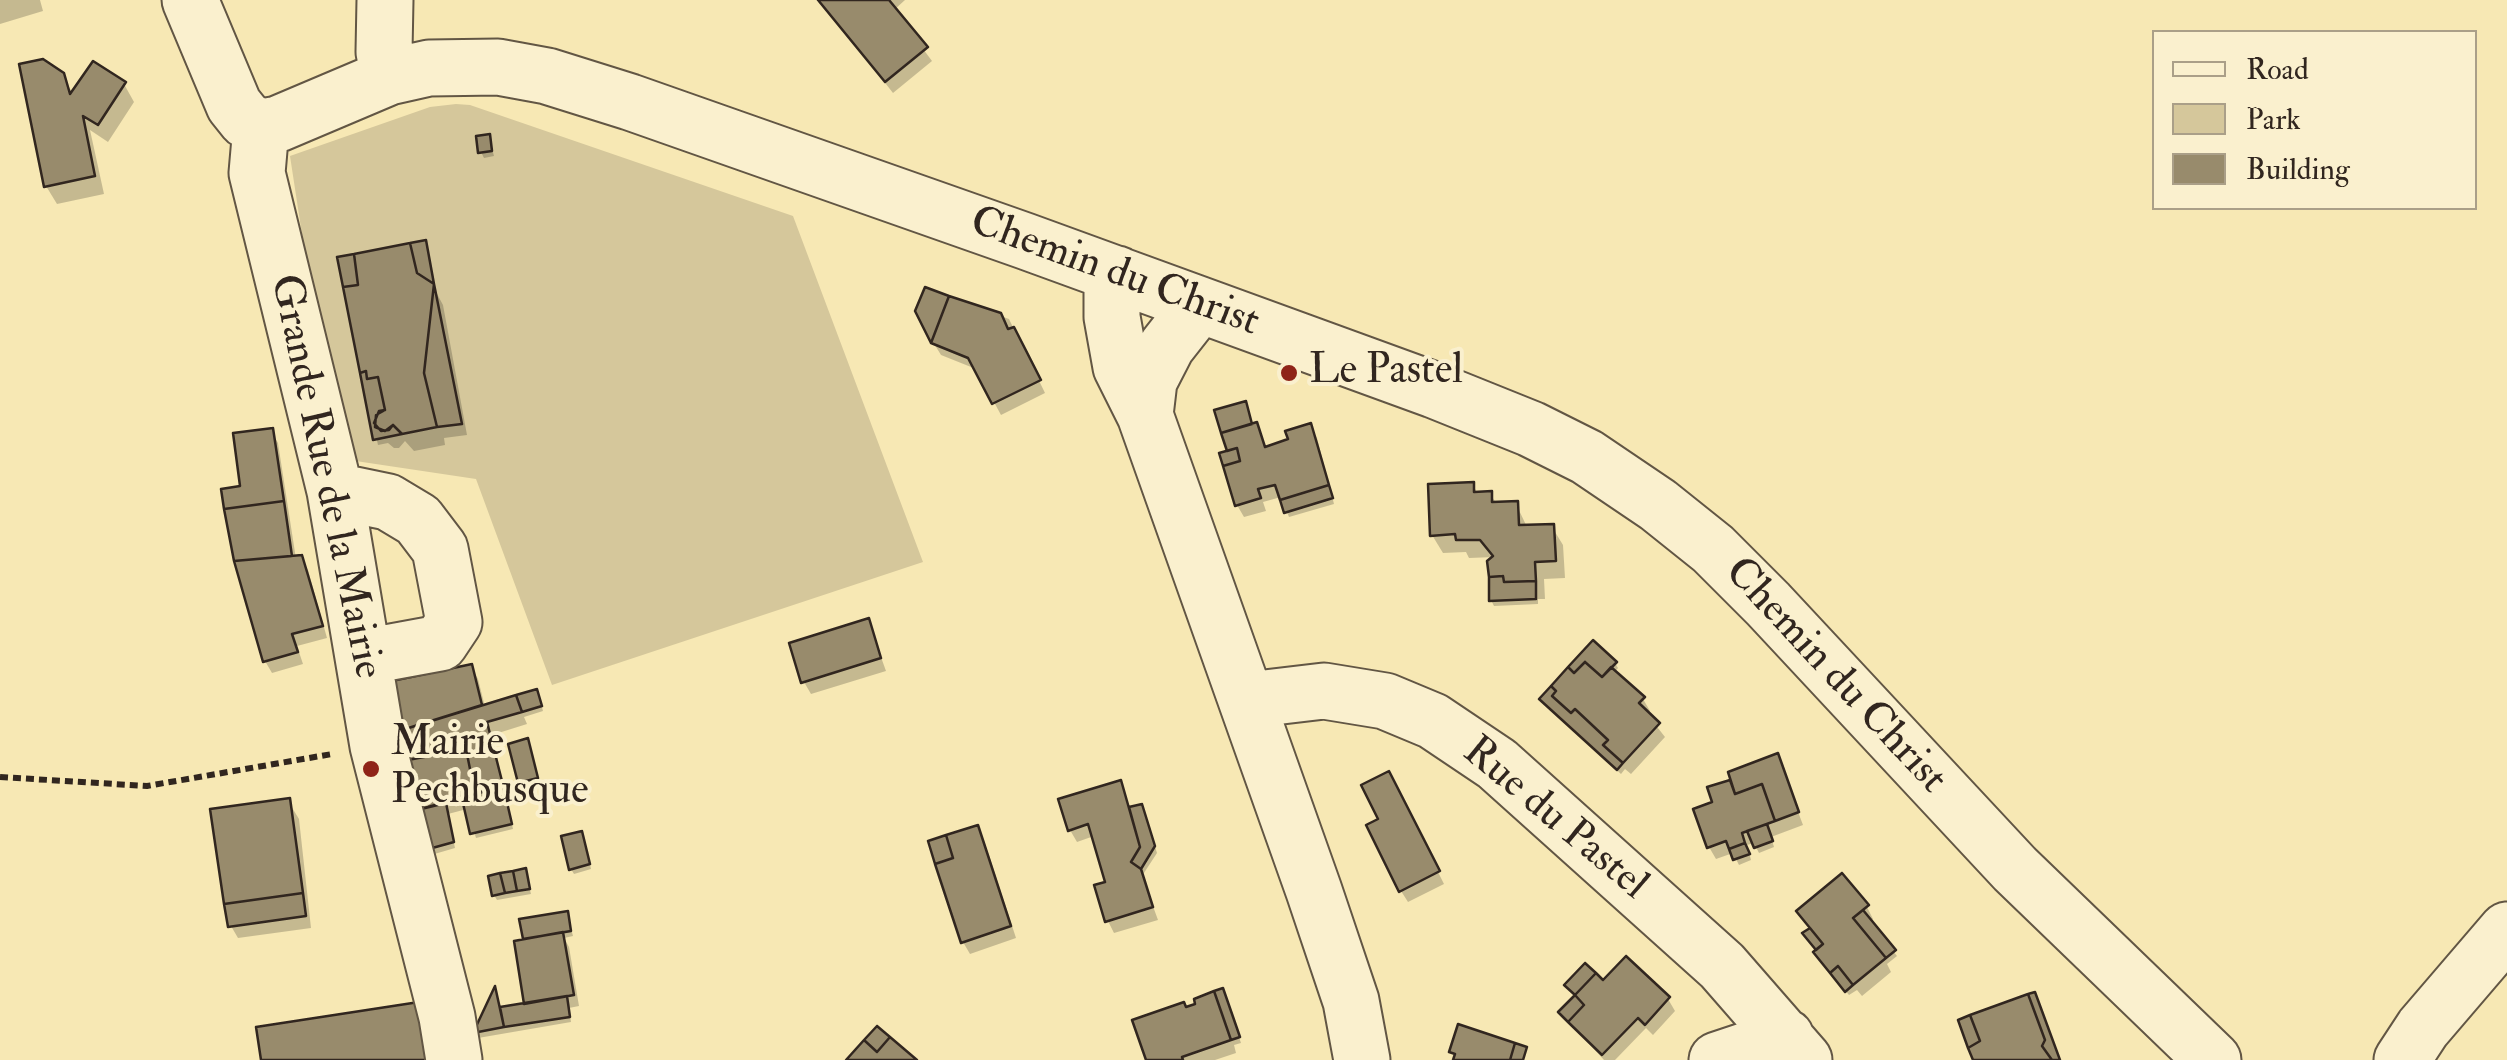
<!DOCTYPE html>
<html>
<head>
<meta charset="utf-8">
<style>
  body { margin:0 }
  #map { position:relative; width:2507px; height:1060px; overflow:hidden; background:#f7e8b4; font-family:"IM FELL Double Pica",serif }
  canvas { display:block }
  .legend { position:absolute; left:2152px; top:30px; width:325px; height:180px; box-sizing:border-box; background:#faf0ce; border:2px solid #aa9f88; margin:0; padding:12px 18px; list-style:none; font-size:30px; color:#31261f }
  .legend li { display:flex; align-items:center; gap:20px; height:50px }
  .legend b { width:50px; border:2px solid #aa9f88 }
</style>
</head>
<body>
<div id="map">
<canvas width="2507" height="1060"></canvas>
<ul class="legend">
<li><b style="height:12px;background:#faf0ce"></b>Road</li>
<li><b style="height:28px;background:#d5c79b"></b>Park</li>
<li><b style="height:28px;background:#988b6c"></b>Building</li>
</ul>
</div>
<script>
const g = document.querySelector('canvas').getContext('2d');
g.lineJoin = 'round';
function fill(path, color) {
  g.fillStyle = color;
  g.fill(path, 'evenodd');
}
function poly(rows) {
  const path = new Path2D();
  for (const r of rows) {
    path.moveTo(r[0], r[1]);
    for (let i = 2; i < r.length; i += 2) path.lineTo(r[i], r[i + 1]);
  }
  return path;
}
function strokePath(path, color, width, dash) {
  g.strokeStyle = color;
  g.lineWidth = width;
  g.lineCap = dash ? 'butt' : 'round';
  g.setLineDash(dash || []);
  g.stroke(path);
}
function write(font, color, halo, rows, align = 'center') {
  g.font = font + ' "IM FELL Double Pica",serif';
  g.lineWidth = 8;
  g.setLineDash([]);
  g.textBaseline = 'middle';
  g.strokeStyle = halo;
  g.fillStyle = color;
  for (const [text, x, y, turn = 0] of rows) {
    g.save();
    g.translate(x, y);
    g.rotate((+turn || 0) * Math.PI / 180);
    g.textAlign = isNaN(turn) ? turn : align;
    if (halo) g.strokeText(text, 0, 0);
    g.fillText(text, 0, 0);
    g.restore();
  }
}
const green = poly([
  [456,104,470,105,793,216,923,562,552,685,476,479,349,460,314,313,290,156,430,107]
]);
const shadow = poly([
  [0,0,40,0,43,11,0,24],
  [820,0,905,0,894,10,932,61,893,93],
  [62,75,73,94,124,84,134,102,108,142,90,130,104,194,57,204,46,186],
  [489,137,494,156,484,158,481,152],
  [427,248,436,292,443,305,467,435,444,438,445,445,414,451,405,441,399,448,394,448,388,443,378,445,362,372],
  [951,299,1009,319,1045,393,1001,415,976,369,941,355,933,342],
  [1256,425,1267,449,1292,441,1310,426,1317,438,1334,504,1289,517,1281,497,1263,502,1266,511,1244,517,1237,505,1230,453],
  [271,431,278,443,296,559,301,558,308,570,327,638,297,646,303,664,272,673,265,661,243,488],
  [1473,485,1478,494,1490,494,1497,504,1516,504,1527,527,1552,527,1563,545,1565,578,1544,579,1545,599,1538,599,1538,604,1494,606,1491,600,1495,557,1469,558,1466,552,1443,553,1432,535],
  [868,621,886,671,811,694,804,682],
  [1615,663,1618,668,1614,673,1643,699,1650,711,1647,714,1665,737,1631,774,1625,769,1621,774,1545,704],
  [471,667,478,679,485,707,539,697,543,711,524,717,527,724,492,735,513,829,476,838,467,809,448,814,455,848,431,855,395,683],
  [527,741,539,784,523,788,520,782],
  [1777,756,1803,825,1771,837,1774,847,1759,853,1754,843,1747,845,1751,860,1739,865,1733,853,1716,859,1709,847,1715,803,1710,789,1733,781],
  [1120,783,1131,810,1144,812,1157,853,1142,876,1158,920,1114,933,1108,921,1108,883,1094,836,1077,842,1070,830],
  [1395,786,1444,884,1408,902,1401,891,1382,820],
  [288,801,299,819,311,928,238,938,231,926],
  [977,828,984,840,1016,938,970,954,963,942],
  [584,839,591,869,574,874,571,869],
  [525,871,531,894,497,900,494,895],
  [1867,907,1873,919,1870,922,1897,956,1887,964,1891,972,1862,996,1857,990,1849,995,1823,965,1816,953,1819,951,1809,939],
  [567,913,573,936,564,938,569,947,579,1006,569,1008,571,1022,478,1038,475,1033,495,992,500,1009,527,1005,522,921],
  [1604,983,1668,999,1675,1011,1653,1035,1646,1028,1615,1060,1604,1060,1561,1013],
  [1225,996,1241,1043,1234,1045,1236,1053,1215,1060,1148,1060,1186,1010]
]);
const building = poly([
  [818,0,889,0,928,47,885,82,818,0],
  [43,59,64,73,70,94,93,61,126,82,98,125,83,116,95,176,44,187,19,64,43,59],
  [490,134,492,151,478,153,476,136,490,134],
  [426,240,434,284,417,273,410,243,426,240],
  [410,243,417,273,434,284,424,373,437,427,402,434,393,425,389,430,381,431,374,423,379,411,385,410,378,377,367,379,366,371,360,373,343,287,358,285,354,254,410,243],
  [354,254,358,285,343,287,337,257,354,254],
  [434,284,462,424,437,427,424,373,434,284],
  [925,287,949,296,931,343,915,311,925,287],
  [949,296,1001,313,1008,329,1014,327,1041,380,992,404,968,358,931,343,949,296],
  [366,371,367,379,378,377,385,410,376,415,375,427,385,431,393,425,402,434,373,440,360,373,366,371],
  [1246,401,1252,424,1221,433,1214,410,1246,401],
  [1257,422,1265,447,1288,439,1285,431,1311,423,1329,485,1280,500,1275,485,1258,489,1261,498,1235,506,1223,466,1240,461,1237,448,1227,451,1221,433,1257,422],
  [273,428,284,501,224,509,221,489,240,486,233,433,273,428],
  [1237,448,1240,461,1223,466,1219,453,1237,448],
  [1474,482,1474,492,1492,491,1492,502,1518,501,1519,525,1554,524,1556,561,1535,562,1536,581,1504,582,1503,576,1489,577,1487,561,1493,556,1480,540,1456,540,1455,534,1430,536,1428,484,1474,482],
  [1329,485,1333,498,1284,513,1280,500,1329,485],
  [284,501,292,556,234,561,224,509,284,501],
  [302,555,323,626,292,634,298,652,263,662,234,561,302,555],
  [1503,576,1504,582,1536,581,1536,599,1489,601,1489,577,1503,576],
  [869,618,881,658,801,683,789,643,869,618],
  [1593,640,1617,662,1602,677,1585,662,1574,673,1568,667,1593,640],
  [1585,662,1602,677,1611,667,1645,697,1639,703,1660,723,1623,763,1603,745,1608,740,1575,709,1571,713,1552,696,1556,691,1551,686,1568,667,1574,673,1585,662],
  [472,664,482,705,402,730,392,681,472,664],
  [1551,686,1556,691,1552,696,1571,713,1575,709,1608,740,1603,745,1623,763,1617,770,1539,699,1551,686],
  [537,689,542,706,522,712,516,695,537,689],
  [516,695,522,712,487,722,503,785,475,794,466,749,408,760,402,730,516,695],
  [528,738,538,778,518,783,508,744,528,738],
  [466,749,475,794,417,810,408,760,466,749],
  [1778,753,1799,812,1775,821,1762,784,1735,794,1728,772,1778,753],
  [1389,771,1440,871,1399,892,1366,825,1378,819,1361,785,1389,771],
  [1121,780,1140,847,1131,862,1141,869,1153,907,1105,922,1094,885,1105,882,1088,824,1068,831,1058,799,1121,780],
  [1730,780,1735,794,1762,784,1775,821,1742,833,1745,843,1729,849,1726,841,1707,848,1693,809,1712,802,1707,787,1730,780],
  [503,785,512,824,470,834,462,799,503,785],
  [290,798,303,893,224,904,210,809,290,798],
  [446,803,454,842,425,850,417,810,446,803],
  [1142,804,1155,846,1141,869,1131,862,1140,847,1129,807,1142,804],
  [1767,824,1773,841,1754,848,1747,831,1767,824],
  [978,825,1011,926,961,943,935,864,953,858,946,835,978,825],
  [582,831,590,864,569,870,561,836,582,831],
  [946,835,953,858,935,864,928,841,946,835],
  [1745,843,1750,854,1733,860,1729,849,1745,843],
  [526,868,530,889,517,891,513,871,526,868],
  [513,871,517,891,505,893,500,873,513,871],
  [500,873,505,893,492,896,488,876,500,873],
  [1842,873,1869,905,1853,918,1886,958,1853,985,1838,966,1830,973,1813,952,1823,944,1796,911,1842,873],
  [303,893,306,916,228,927,224,904,303,893],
  [1863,910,1896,950,1886,958,1853,918,1863,910],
  [568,911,571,931,523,939,519,919,568,911],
  [1810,928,1823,944,1816,950,1802,933,1810,928],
  [563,932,574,995,524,1004,514,941,563,932],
  [1626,956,1670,997,1645,1025,1638,1018,1602,1055,1568,1022,1584,1005,1575,995,1596,973,1603,980,1626,956],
  [1585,963,1596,973,1575,995,1564,985,1585,963],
  [1838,966,1853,985,1845,992,1830,973,1838,966],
  [495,986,504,1027,473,1033,495,986],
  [1223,988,1240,1037,1231,1040,1214,991,1223,988],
  [1214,991,1231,1040,1182,1057,1183,1060,1146,1060,1132,1020,1184,1002,1186,1007,1195,1004,1194,999,1214,991],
  [2035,992,2060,1060,2052,1060,2042,1046,2045,1040,2028,994,2035,992],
  [2028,994,2045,1040,2042,1046,2052,1060,1973,1060,1968,1048,1980,1041,1970,1015,2028,994],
  [1575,995,1584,1005,1568,1022,1558,1012,1575,995],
  [567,996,570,1017,504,1027,500,1007,567,996],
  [419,1002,428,1060,261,1060,256,1027,419,1002],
  [1970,1015,1980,1041,1968,1048,1958,1020,1970,1015],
  [1458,1024,1515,1043,1510,1060,1453,1060,1455,1054,1449,1052,1458,1024],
  [877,1026,890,1037,877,1052,864,1040,877,1026],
  [890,1037,917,1060,846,1060,864,1040,877,1052,890,1037],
  [1515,1043,1527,1047,1523,1060,1510,1060,1515,1043]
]);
const path = poly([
  [0,777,147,786,332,754]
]);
const minor = poly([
  [190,0,234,105,246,120,261,127],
  [385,0,384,52,389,77],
  [261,127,278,124,389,77,429,68,498,67,547,76,630,102,1025,241,1434,390,1531,429,1587,457,1658,505,1713,549,1768,604,2015,869,2213,1060],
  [261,127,257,173,335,491,378,746,447,1017,454,1060],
  [1117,274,1112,292,1112,317,1121,367,1145,415,1314,891,1351,1001,1362,1060],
  [1145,415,1149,381,1167,346,1189,318,1194,303],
  [335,491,388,502,418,520,440,549,454,622,440,643,364,657],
  [1248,700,1324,691,1385,701,1433,721,1497,764,1722,966,1804,1060],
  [1717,1060,1786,1037],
  [2402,1060,2423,1028,2507,930]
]);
const markers = [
  [1289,373,10,"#8f2418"],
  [371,769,10,"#8f2418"]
];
const streetNames = [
  ["Chemin du Christ",1114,274,20],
  ["Grande Rue de la Mairie",324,477,78],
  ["Chemin du Christ",1834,677,47],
  ["Rue du Pastel",1554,820,40]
];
const poiNames = [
  ["Le Pastel",1309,373],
  ["Mairie",391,745],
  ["Pechbusque",391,793]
];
fill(green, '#d5c79b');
fill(shadow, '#0003');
fill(building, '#988b6c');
strokePath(building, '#31261f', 2.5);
strokePath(minor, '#625644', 59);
strokePath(path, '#31261f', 6, [8, 5]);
strokePath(minor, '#faf0ce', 55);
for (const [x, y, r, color] of markers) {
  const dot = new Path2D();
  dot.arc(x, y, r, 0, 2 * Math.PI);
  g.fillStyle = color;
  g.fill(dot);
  strokePath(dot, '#faf0ce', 4);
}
write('42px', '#31261f', '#faf0ce', streetNames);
write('42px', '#31261f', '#faf0ce', poiNames, 'left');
</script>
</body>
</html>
